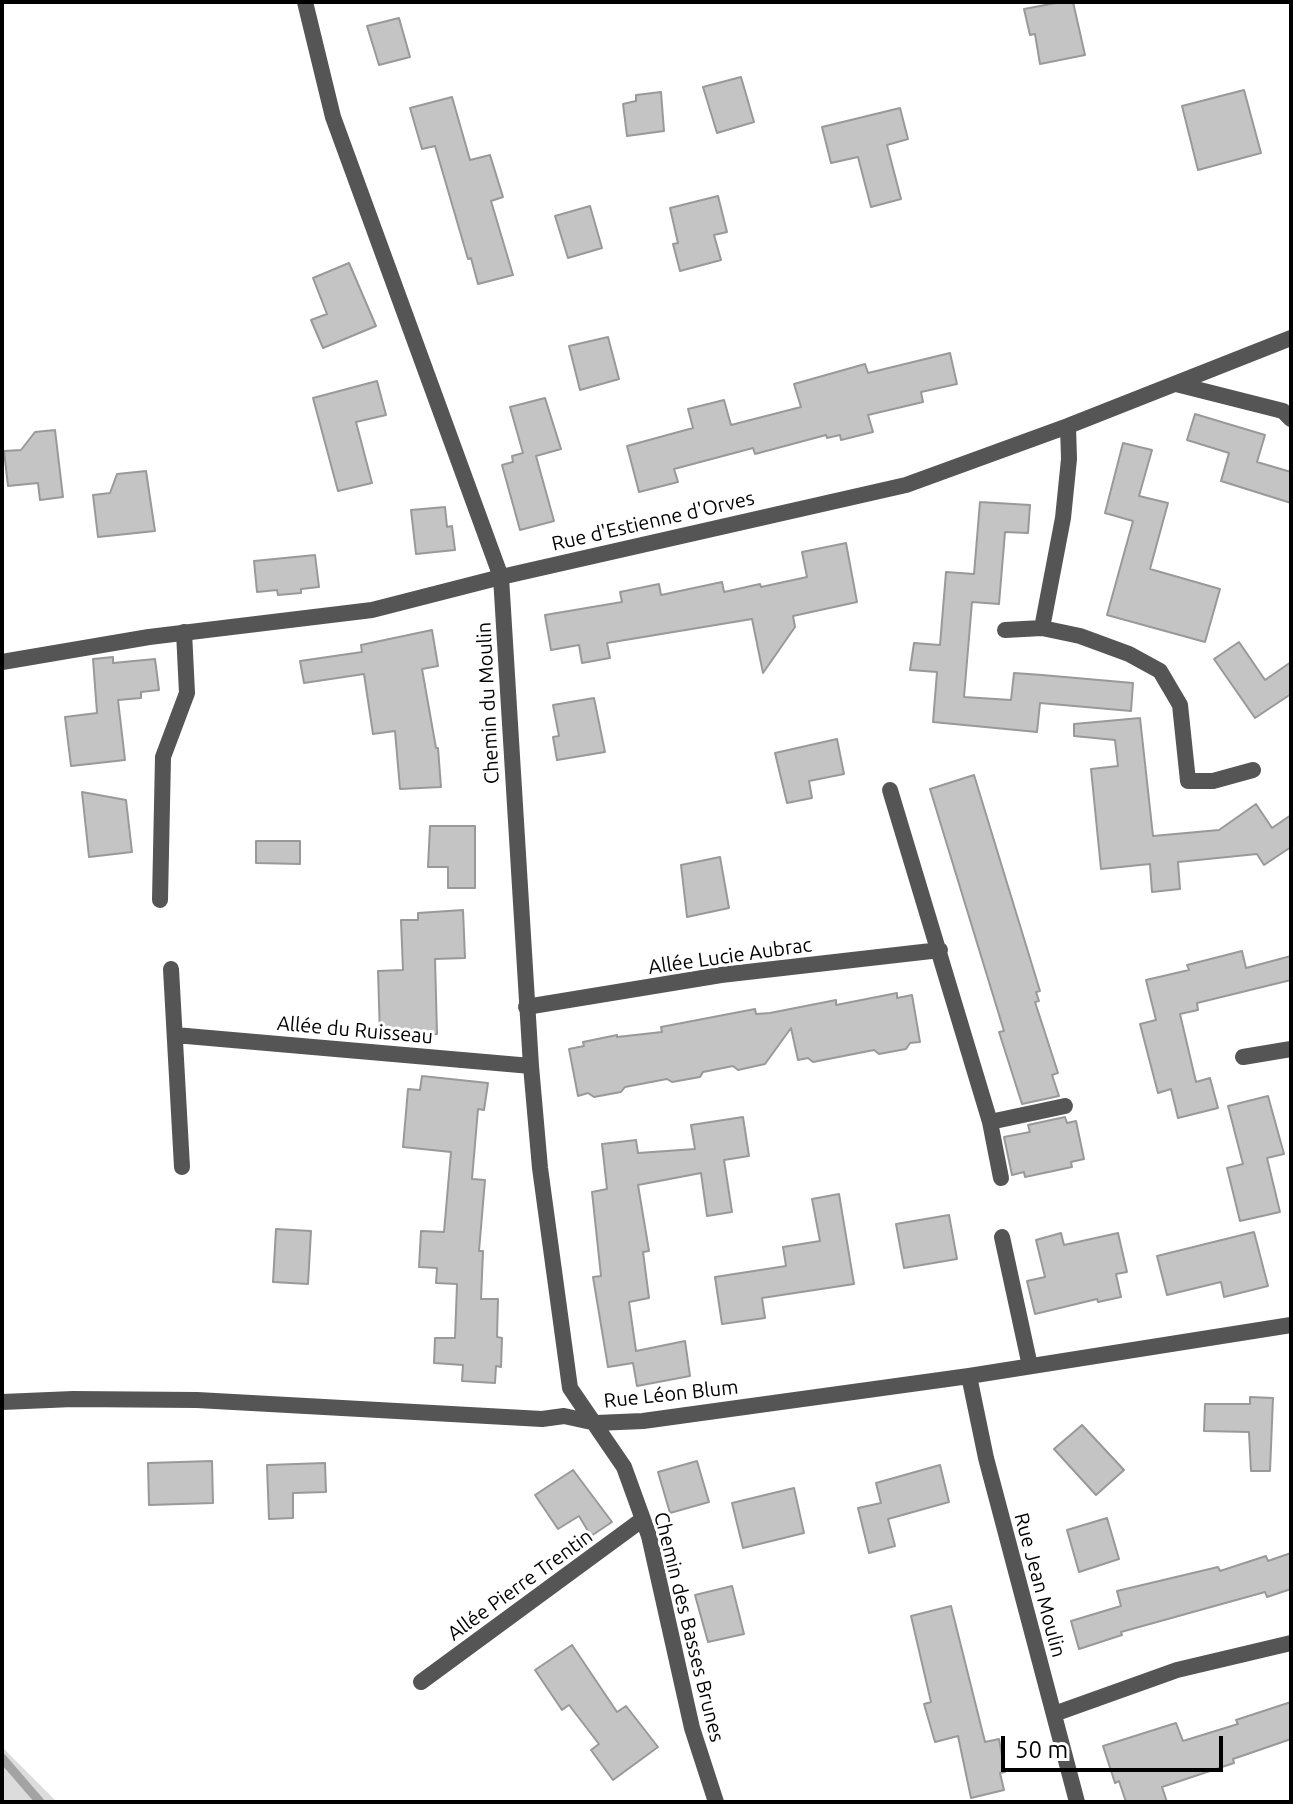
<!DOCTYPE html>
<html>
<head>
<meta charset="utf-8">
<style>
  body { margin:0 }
  #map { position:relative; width:1293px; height:1804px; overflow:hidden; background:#fff; font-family:Ubuntu,sans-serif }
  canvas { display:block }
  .frame { position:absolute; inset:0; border:4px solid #000; pointer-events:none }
  .scale { position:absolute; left:1001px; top:1736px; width:222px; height:36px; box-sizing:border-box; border:4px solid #000; border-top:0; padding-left:10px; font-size:24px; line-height:28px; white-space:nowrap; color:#000; -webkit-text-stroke:6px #fff; paint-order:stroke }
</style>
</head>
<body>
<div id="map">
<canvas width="1293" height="1804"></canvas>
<div class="frame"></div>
<div class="scale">50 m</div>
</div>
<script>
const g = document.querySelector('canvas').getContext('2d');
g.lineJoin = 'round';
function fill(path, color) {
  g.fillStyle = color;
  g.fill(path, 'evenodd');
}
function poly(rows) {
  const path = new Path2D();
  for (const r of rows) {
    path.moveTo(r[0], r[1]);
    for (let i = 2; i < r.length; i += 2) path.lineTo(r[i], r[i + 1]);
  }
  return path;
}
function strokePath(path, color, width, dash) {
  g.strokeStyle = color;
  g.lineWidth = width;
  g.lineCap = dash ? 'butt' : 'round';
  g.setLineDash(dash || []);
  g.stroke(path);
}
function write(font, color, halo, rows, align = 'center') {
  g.font = font + ' Ubuntu,sans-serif';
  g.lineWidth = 6;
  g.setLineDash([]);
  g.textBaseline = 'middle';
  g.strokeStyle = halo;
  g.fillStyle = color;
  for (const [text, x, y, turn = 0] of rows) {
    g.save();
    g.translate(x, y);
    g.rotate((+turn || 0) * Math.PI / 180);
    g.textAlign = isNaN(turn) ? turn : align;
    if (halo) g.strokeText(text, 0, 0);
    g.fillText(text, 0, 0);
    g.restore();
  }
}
const green = poly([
  [2,1747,57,1802,2,1802]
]);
const stream = poly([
  [2,1758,40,1802]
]);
const building = poly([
  [1061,2,1073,2,1085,55,1040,64,1035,34,1030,35,1024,9,1061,2],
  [399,18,410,57,379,65,367,26,399,18],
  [741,77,754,122,717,133,703,87,741,77],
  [1244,90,1261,153,1198,170,1182,106,1244,90],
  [661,92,664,131,627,136,623,104,636,101,636,95,661,92],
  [452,97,470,160,490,155,503,197,491,201,513,275,478,284,471,258,468,259,435,146,422,149,410,108,452,97],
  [900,108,908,139,887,145,901,199,871,207,858,157,831,163,822,127,900,108],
  [718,196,727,232,714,235,721,260,680,271,673,244,678,243,670,208,718,196],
  [590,206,602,248,568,258,555,216,590,206],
  [349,263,376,326,323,348,311,320,327,314,313,278,349,263],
  [608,337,619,379,580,390,569,346,608,337],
  [950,353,957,384,921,392,923,402,868,415,873,432,841,440,840,435,827,438,826,435,755,454,753,448,674,469,678,482,639,492,627,446,693,428,688,409,724,400,731,425,801,407,794,384,865,364,868,373,950,353],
  [377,381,386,415,356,422,372,483,338,491,313,398,377,381],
  [545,398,561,449,536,456,554,521,520,530,502,465,513,462,512,456,523,453,510,407,545,398],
  [1195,414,1265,435,1257,462,1291,472,1291,503,1221,481,1229,453,1187,440,1195,414],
  [55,430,63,497,40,500,38,483,8,486,4,451,21,450,35,432,55,430],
  [1123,443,1152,450,1139,496,1168,503,1150,569,1220,589,1205,642,1107,615,1133,521,1105,513,1123,443],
  [146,471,155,531,98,537,93,495,110,493,117,474,146,471],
  [980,502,1030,505,1028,533,1005,532,999,604,972,602,964,697,1011,700,1014,673,1042,675,1133,683,1131,711,1040,703,1037,732,933,722,937,672,910,670,914,643,940,645,946,572,974,574,980,502],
  [445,507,447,527,452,526,455,550,416,554,411,510,445,507],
  [846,543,857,602,793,616,795,627,763,673,752,619,607,643,610,658,582,663,579,645,551,650,545,615,622,602,620,592,659,584,661,595,722,582,724,592,760,584,761,587,807,577,802,552,846,543],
  [315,555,319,587,301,589,301,593,278,595,277,590,257,592,254,561,315,555],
  [432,630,438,666,422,669,436,748,438,748,441,787,400,789,395,731,373,734,364,674,304,683,300,661,362,652,361,645,432,630],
  [1239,642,1265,680,1291,662,1291,694,1255,718,1214,659,1239,642],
  [113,657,113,663,155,659,159,690,141,692,141,698,118,700,125,760,71,766,65,717,97,713,93,659,113,657],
  [594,698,605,752,557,760,553,737,559,736,553,705,594,698],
  [1140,718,1153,836,1219,830,1256,804,1272,828,1291,815,1291,847,1264,865,1257,854,1178,862,1180,889,1152,892,1150,864,1101,869,1091,769,1118,766,1115,740,1074,736,1074,724,1140,718],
  [837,739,844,774,809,781,812,798,787,803,775,753,837,739],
  [974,775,1040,991,1036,992,1039,1001,1035,1002,1058,1073,1052,1075,1059,1096,1022,1104,999,1032,1004,1031,930,789,974,775],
  [82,792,126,800,132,852,89,857,82,792],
  [430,826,475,826,475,888,448,888,448,867,428,867,430,826],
  [256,841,300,841,300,864,256,863,256,841],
  [720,857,729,908,687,917,681,865,720,857],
  [463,910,465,958,435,959,437,1034,380,1036,378,971,403,970,401,920,418,920,418,913,463,910],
  [1242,951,1246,968,1291,956,1291,980,1197,1003,1198,1010,1180,1014,1196,1082,1210,1078,1218,1108,1178,1118,1171,1089,1158,1093,1140,1024,1156,1020,1146,980,1189,970,1187,965,1242,951],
  [897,993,897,998,912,995,920,1042,910,1043,906,1049,879,1054,874,1050,813,1062,808,1058,798,1060,791,1028,765,1064,738,1070,733,1066,703,1072,700,1077,672,1082,667,1079,625,1087,621,1092,594,1097,588,1093,578,1096,569,1049,584,1046,583,1042,617,1035,617,1037,662,1032,661,1027,755,1009,756,1014,770,1013,836,1000,836,1005,897,993],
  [422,1076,488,1083,484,1110,478,1109,472,1179,485,1180,479,1251,483,1251,481,1299,498,1299,497,1337,502,1338,501,1367,496,1366,495,1383,462,1381,463,1365,434,1363,435,1338,455,1338,457,1284,436,1283,437,1268,419,1267,421,1231,444,1232,451,1152,403,1147,408,1089,420,1090,422,1076],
  [1268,1096,1284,1154,1267,1158,1280,1212,1240,1221,1227,1168,1243,1164,1228,1106,1268,1096],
  [743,1117,749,1156,724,1160,732,1212,707,1216,701,1173,638,1185,649,1251,643,1252,649,1298,629,1302,636,1351,685,1341,690,1376,637,1386,633,1363,608,1367,593,1277,601,1276,592,1192,607,1189,602,1144,636,1140,638,1153,695,1149,691,1125,743,1117],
  [1065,1117,1067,1123,1076,1121,1084,1159,1071,1162,1072,1167,1025,1177,1024,1172,1012,1175,1004,1137,1030,1132,1028,1125,1065,1117],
  [839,1194,854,1284,762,1298,765,1318,722,1324,715,1277,786,1266,783,1247,820,1241,812,1199,839,1194],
  [949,1215,957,1259,904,1268,896,1224,949,1215],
  [276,1229,311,1231,308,1284,273,1282,276,1229],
  [1254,1232,1268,1286,1224,1297,1221,1282,1167,1295,1157,1256,1254,1232],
  [1061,1233,1064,1245,1118,1233,1127,1272,1116,1274,1121,1297,1098,1302,1097,1299,1035,1314,1027,1281,1045,1277,1036,1240,1061,1233],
  [1250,1397,1273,1398,1270,1471,1251,1471,1249,1432,1204,1431,1205,1404,1250,1404,1250,1397],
  [1082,1425,1124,1470,1096,1495,1054,1449,1082,1425],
  [212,1461,213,1503,149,1505,148,1463,212,1461],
  [697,1461,709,1502,670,1513,658,1472,697,1461],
  [325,1463,326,1492,293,1493,293,1518,269,1519,267,1465,325,1463],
  [940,1465,949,1502,888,1519,895,1546,869,1553,858,1508,881,1503,876,1483,940,1465],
  [573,1470,612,1522,591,1536,579,1516,558,1529,535,1495,573,1470],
  [794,1488,804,1533,743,1548,732,1503,794,1488],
  [1107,1518,1119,1559,1079,1572,1067,1530,1107,1518],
  [1291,1553,1291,1589,1267,1597,1265,1592,1121,1632,1122,1635,1079,1649,1071,1621,1121,1606,1117,1591,1218,1567,1220,1571,1266,1556,1268,1561,1291,1553],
  [732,1586,744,1634,708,1642,695,1595,732,1586],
  [951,1606,985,1742,999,1739,1005,1772,1000,1773,1004,1790,971,1798,958,1736,935,1742,924,1704,931,1702,911,1616,951,1606],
  [572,1645,617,1712,626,1706,658,1747,613,1780,591,1750,599,1744,569,1705,562,1710,535,1670,572,1645],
  [1291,1702,1291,1739,1233,1759,1234,1763,1162,1787,1167,1802,1126,1802,1119,1781,1115,1783,1103,1746,1176,1723,1183,1741,1238,1724,1236,1720,1291,1702]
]);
const service = poly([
  [890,790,990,1122,1001,1178],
  [160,900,163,757,187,693,184,632],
  [526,1007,721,975,940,950],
  [990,1122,1065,1106],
  [1002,1237,1030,1366]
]);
const minor = poly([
  [305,2,333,117,501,577,531,1066,540,1168,570,1388,624,1467,649,1536,692,1728,716,1802],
  [1176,384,1283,411,1291,419],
  [1042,628,1063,518,1069,459,1068,426],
  [1005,630,1042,628,1080,636,1129,654,1160,671,1180,705,1188,781,1213,781,1253,770],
  [2,662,149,637,372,610,501,577,906,485,1068,426,1291,338],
  [171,969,182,1167],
  [175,1035,531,1066],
  [1243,1057,1291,1049],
  [969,1376,986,1458,1077,1802],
  [2,1402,73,1399,197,1400,542,1419,564,1416,596,1423,643,1421,969,1376,1291,1325],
  [421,1682,643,1519],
  [1054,1714,1177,1670,1291,1643]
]);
const streetNames = [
  ["Rue d'Estienne d'Orves",653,521,-13],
  ["Chemin du Moulin",488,703,-93],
  ["Allée Lucie Aubrac",730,956,-8],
  ["Allée du Ruisseau",355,1030,5],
  ["Rue Léon Blum",671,1394,-6],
  ["Allée Pierre Trentin",520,1585,-36],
  ["Rue Jean Moulin",1040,1585,75],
  ["Chemin des Basses Brunes",689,1627,76]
];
fill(green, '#dcdcdc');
strokePath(stream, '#a3a3a3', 9);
fill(building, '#c4c4c4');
strokePath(building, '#999', 2);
strokePath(service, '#555', 16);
strokePath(minor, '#555', 16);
write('20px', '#000', '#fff', streetNames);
</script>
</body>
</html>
